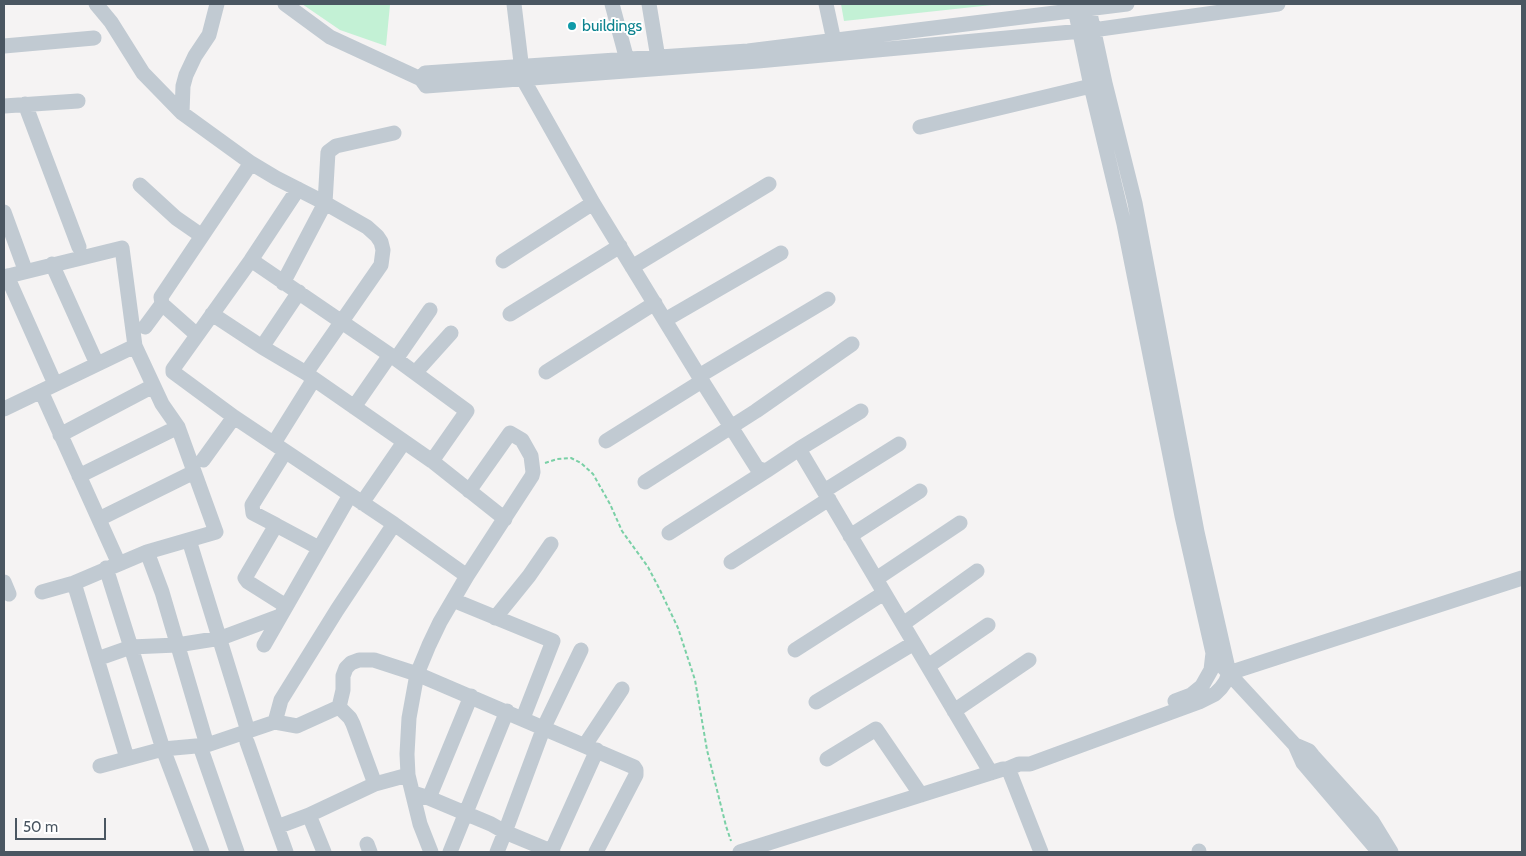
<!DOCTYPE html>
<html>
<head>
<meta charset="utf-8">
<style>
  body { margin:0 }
  #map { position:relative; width:1526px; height:856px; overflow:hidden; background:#f5f3f3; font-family:Cabin,sans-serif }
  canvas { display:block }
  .frame { position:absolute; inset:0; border:5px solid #4a5661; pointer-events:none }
  .scale { position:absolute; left:15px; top:818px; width:91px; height:22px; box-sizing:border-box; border:2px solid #4a5661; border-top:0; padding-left:6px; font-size:15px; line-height:18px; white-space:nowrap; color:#4a5661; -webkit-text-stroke:4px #fff; paint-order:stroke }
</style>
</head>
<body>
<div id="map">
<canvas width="1526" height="856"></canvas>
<div class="frame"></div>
<div class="scale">50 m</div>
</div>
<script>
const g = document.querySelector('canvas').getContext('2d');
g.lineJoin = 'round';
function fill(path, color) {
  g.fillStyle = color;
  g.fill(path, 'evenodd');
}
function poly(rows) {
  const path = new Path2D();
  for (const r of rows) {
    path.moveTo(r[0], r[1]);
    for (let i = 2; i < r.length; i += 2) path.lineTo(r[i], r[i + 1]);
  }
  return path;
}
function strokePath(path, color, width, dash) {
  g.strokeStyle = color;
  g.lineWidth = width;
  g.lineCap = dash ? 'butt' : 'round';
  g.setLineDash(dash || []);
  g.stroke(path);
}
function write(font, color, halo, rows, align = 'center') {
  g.font = font + ' Cabin,sans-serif';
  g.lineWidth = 4;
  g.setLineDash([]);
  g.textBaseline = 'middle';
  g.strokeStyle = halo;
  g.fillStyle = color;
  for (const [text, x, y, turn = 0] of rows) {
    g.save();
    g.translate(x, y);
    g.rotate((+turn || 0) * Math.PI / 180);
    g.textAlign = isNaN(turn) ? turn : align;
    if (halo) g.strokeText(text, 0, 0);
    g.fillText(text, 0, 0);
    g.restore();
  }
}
const green = poly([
  [302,4,401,4,390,5,386,46,340,30],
  [841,4,1001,4,844,21]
]);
const path = poly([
  [545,463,557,459,571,458,581,463,593,474,610,504,622,531,648,567,660,590,678,628,695,680,707,750,726,826,731,841]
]);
const minor = poly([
  [96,4,111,22,143,73,182,113,251,163,276,178,325,203,367,227,377,236,381,242,383,250,381,265,306,373,314,379],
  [285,4,330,37,421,79,426,86,758,61,1093,30,1278,4],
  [514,4,523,79,593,203,702,381,757,468,766,471,799,449,991,773],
  [612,4,627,60],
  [649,4,658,58],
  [826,4,834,41],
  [1074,4,1091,86,1124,224,1182,516,1213,653,1211,670,1202,686,1191,695,1175,701],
  [4,46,94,38],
  [421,79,425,73,748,51,1127,4],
  [25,104,79,247],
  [4,106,78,101],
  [182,113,183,86,186,75,195,56,209,35,217,4],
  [920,127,1091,86],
  [140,185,176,218,202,236],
  [298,189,251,260,173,369,173,372,234,417,394,524,467,576],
  [4,212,23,264],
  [251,260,396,359,467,411,432,461,505,519],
  [503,261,593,203],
  [52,264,97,364],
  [632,267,769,184],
  [7,276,55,384],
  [4,277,122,248,135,346,4,409],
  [283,283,325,203,328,152,336,146,394,133],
  [212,314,262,347,299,292],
  [510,314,620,246],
  [665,320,781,253],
  [145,327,162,304],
  [197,335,162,304,161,297,251,163],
  [262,347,306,373],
  [396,359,430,310],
  [546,372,655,303],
  [415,373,451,333],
  [699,376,828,299],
  [41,391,119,564],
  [354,407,390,355],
  [60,435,153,386],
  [606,441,702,381],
  [274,443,314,379,432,461],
  [799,449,861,411],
  [203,460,234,417],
  [79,476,178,427],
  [645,482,756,411,852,344],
  [824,491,899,444],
  [362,503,404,442],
  [99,519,194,472],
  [276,525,253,513,252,505,285,452],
  [669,533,766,471],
  [850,536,920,491],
  [189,540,248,731],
  [147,552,162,592,207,745],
  [731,562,829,499],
  [106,568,163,749,202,852],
  [876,579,960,523],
  [4,582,9,594],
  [74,583,127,758],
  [42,592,74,583,147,552,216,532,178,427,162,404,135,346],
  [453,600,553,641,523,718],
  [286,606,248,582,245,578,276,525,319,548],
  [495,618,529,576,551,544],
  [903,624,977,571],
  [264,645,350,495],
  [795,650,884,593],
  [97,659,131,647,177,645,221,638,280,616],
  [928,666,988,625],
  [1223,667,1295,745,1303,763,1379,852],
  [1229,673,1522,578],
  [816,702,914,643],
  [339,707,343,690,343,676,346,668,351,663,359,660,374,660,417,674,634,767,636,770,636,775,596,852],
  [954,711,1029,660],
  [275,722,281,700,337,610,394,524],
  [247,742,277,827],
  [585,745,622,689],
  [1295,745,1309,751,1313,756,1372,821,1391,852],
  [200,746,237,852],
  [827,759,876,729,921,795],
  [100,766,163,749,207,745,275,722,297,726,339,707,350,718,353,724,375,784,408,775],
  [1007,769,1019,764,1030,764,1199,702,1215,694,1221,688,1226,681,1229,673,1197,532,1135,203,1105,83,1088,4],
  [413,793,429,798,491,824,505,832,497,852],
  [429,798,471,696],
  [309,815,324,852],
  [367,844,370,852],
  [1199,851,1199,852],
  [286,852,277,827,309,815,375,784],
  [431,852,420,824,408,775,407,754,409,718,417,674,429,645,440,622,467,576,532,476,533,472,531,456,522,440,510,433,469,491],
  [450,852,507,711],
  [551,852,597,750],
  [553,852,505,832,544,727,581,650],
  [740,852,1003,769,1007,769,1010,773,1041,852]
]);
const markers = [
  [572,26,5,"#0f9aa8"]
];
const cultureNames = [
  ["buildings",582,26]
];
fill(green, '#c3f1d5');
strokePath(path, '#7ad0a6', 2, [4, 2.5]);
strokePath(minor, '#c1cad2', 15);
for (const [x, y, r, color] of markers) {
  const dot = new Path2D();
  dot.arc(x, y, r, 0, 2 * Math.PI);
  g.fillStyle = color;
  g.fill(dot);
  strokePath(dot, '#fff', 2);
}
write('16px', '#0d838f', '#fff', cultureNames, 'left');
</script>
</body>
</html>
